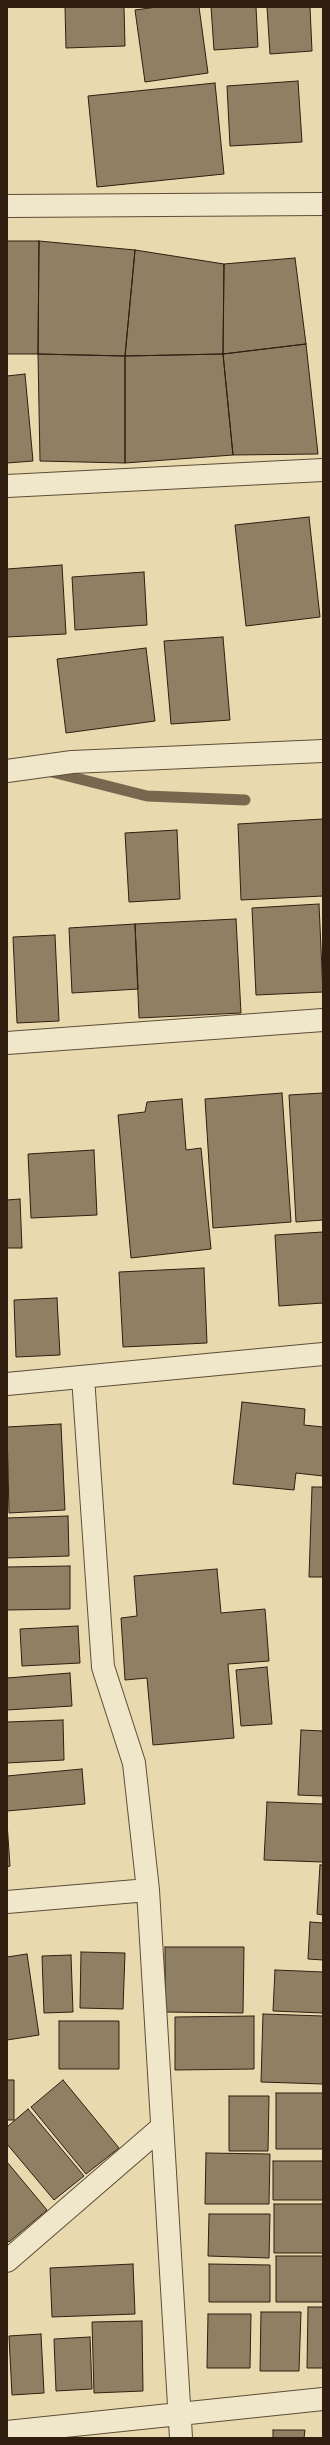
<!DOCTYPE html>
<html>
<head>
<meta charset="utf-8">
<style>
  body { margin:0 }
  #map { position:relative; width:330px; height:2445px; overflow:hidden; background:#e8daae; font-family:Cardo,serif }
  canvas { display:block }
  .frame { position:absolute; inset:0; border:8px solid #301e11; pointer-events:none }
</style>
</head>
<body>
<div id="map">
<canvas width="330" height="2445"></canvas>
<div class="frame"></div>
</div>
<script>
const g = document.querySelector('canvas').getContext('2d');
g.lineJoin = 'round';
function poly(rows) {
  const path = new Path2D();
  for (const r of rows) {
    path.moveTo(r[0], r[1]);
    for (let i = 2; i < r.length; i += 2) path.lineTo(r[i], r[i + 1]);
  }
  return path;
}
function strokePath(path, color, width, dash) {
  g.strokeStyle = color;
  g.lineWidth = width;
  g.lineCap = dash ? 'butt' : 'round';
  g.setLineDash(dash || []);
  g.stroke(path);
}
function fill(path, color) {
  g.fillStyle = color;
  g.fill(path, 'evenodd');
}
const stream = poly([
  [48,771,147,796,245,800]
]);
const building = poly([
  [65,7,124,7,125,46,66,48,65,7],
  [157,7,199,7,208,73,145,82,135,10,157,7],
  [211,7,256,7,258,47,214,50,211,7],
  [267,7,310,7,312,51,270,54,267,7],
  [298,81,302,142,230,146,227,86,298,81],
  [215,83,224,174,97,187,88,96,215,83],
  [7,241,39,241,38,354,7,354,7,241],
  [39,241,135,250,125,356,38,354,39,241],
  [135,250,224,264,223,354,125,356,135,250],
  [295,258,306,344,223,354,224,264,295,258],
  [306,344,318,454,233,455,223,354,306,344],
  [38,354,125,356,125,463,40,461,38,354],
  [223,354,233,455,125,463,125,356,223,354],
  [25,374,33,461,7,463,7,376,25,374],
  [309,517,320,617,246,626,235,525,309,517],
  [62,565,66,634,7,637,7,569,62,565],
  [144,572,147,625,75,630,72,577,144,572],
  [223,637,230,720,171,724,164,641,223,637],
  [146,648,155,721,66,733,57,659,146,648],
  [323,819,323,896,241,900,238,824,323,819],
  [177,830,180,899,129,902,125,833,177,830],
  [319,904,323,992,256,995,252,908,319,904],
  [236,919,241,1013,139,1018,135,924,236,919],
  [135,924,138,989,72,993,69,928,135,924],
  [55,935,59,1021,17,1023,13,937,55,935],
  [282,1093,291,1222,213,1228,205,1099,282,1093],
  [323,1093,323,1220,296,1222,289,1095,323,1093],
  [182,1099,186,1150,201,1148,211,1249,131,1258,118,1115,145,1112,147,1102,182,1099],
  [94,1150,97,1215,31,1218,28,1154,94,1150],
  [20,1199,22,1248,7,1248,7,1200,20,1199],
  [323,1232,323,1303,279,1306,275,1235,323,1232],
  [204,1268,207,1343,123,1347,119,1272,204,1268],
  [57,1298,60,1355,16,1357,14,1300,57,1298],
  [242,1402,305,1409,304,1425,323,1427,323,1476,296,1473,294,1490,233,1484,242,1402],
  [61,1424,65,1510,9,1513,7,1427,61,1424],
  [312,1487,323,1487,323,1577,309,1577,312,1487],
  [68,1516,69,1556,7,1558,7,1518,68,1516],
  [70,1566,70,1609,7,1610,7,1567,70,1566],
  [217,1569,221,1613,265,1609,269,1661,228,1664,234,1738,153,1745,147,1678,125,1680,121,1618,137,1616,134,1576,217,1569],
  [78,1626,80,1663,22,1666,20,1629,78,1626],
  [267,1667,272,1724,241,1726,236,1670,267,1667],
  [70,1673,72,1706,7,1710,7,1678,70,1673],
  [63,1720,64,1760,7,1763,7,1722,63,1720],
  [301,1730,323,1731,323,1796,298,1795,301,1730],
  [82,1769,85,1804,7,1811,7,1776,82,1769],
  [267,1802,323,1804,323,1862,264,1860,267,1802],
  [7,1823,10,1866,7,1867,7,1823],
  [320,1865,323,1865,323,1915,317,1914,320,1865],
  [310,1922,323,1923,323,1960,308,1959,310,1922],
  [165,1947,244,1947,243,2013,165,2012,165,1947],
  [81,1952,125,1953,123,2009,80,2008,81,1952],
  [27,1954,39,2035,7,2040,7,1957,27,1954],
  [71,1955,73,2012,44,2013,42,1956,71,1955],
  [275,1970,323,1972,323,2013,273,2011,275,1970],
  [263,2014,323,2016,323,2084,261,2082,263,2014],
  [254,2016,254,2069,175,2070,175,2017,254,2016],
  [59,2021,119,2021,119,2069,59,2069,59,2021],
  [7,2080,14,2080,14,2120,7,2120,7,2080],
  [63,2080,119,2148,86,2174,31,2107,63,2080],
  [276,2093,323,2093,323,2149,276,2149,276,2093],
  [229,2096,269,2096,268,2151,229,2151,229,2096],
  [28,2109,84,2176,54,2200,7,2144,7,2127,28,2109],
  [206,2153,270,2154,269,2204,205,2204,206,2153],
  [273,2161,323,2161,323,2200,273,2200,273,2161],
  [7,2162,47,2210,9,2242,7,2240,7,2162],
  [274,2204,323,2204,323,2253,274,2253,274,2204],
  [209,2214,270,2214,269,2258,208,2256,209,2214],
  [276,2256,323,2256,323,2302,276,2302,276,2256],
  [133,2264,135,2314,52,2317,50,2268,133,2264],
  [209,2264,270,2265,270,2302,209,2302,209,2264],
  [308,2307,323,2307,323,2368,307,2368,308,2307],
  [261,2312,301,2312,299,2371,260,2371,261,2312],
  [208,2314,251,2314,250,2368,207,2368,208,2314],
  [142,2321,143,2391,94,2393,92,2322,142,2321],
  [41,2334,44,2393,12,2395,9,2336,41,2334],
  [90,2337,92,2389,56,2391,54,2339,90,2337],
  [273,2430,305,2430,304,2438,273,2438,273,2430]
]);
const minor = poly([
  [7,206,323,204],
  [7,486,323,470],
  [7,771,72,762,323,751],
  [7,1043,323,1020],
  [7,1384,323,1354],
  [148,1890,181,2438],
  [7,1902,148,1890,134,1763,103,1667,83,1377],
  [7,2261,162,2127],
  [7,2432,323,2399]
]);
strokePath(stream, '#79684f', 11);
fill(building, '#908063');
strokePath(building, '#301e11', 1);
strokePath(minor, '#5e4d38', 24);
strokePath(minor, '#f0e7ca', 22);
</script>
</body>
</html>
